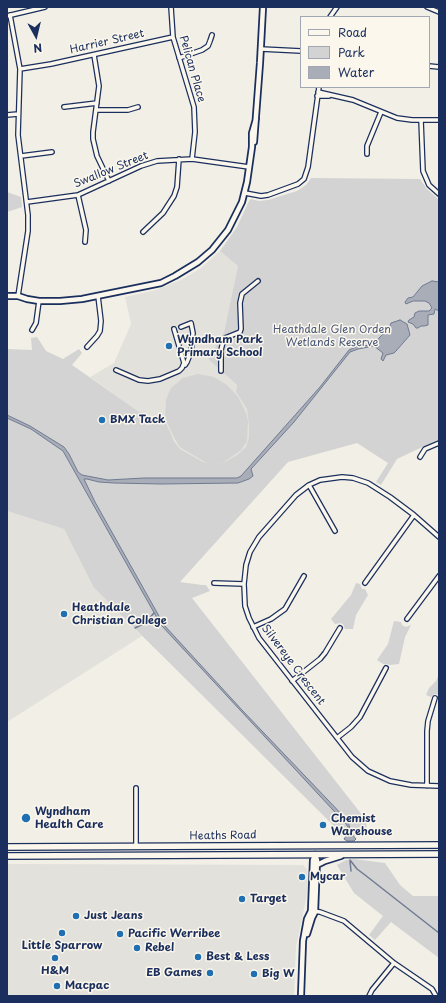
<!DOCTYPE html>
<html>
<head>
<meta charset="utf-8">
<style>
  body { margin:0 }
  #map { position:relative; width:446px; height:1003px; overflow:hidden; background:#f2efe6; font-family:"Playpen Sans",sans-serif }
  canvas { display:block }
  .frame { position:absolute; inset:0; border:8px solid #1b2f5e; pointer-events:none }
  .legend { position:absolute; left:300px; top:16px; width:130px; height:72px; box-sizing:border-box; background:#fbf7ec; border:1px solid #a1a7b3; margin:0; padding:5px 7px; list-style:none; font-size:12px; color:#1b2f5e }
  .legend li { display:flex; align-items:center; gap:8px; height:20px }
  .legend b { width:20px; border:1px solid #a1a7b3 }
  .north { position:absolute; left:16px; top:16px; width:40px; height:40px; -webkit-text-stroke:3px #fbf7ec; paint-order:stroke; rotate:172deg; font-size:11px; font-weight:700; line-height:16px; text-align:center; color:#1b2f5e }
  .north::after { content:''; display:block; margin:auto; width:14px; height:18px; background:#1b2f5e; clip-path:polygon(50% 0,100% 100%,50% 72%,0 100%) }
</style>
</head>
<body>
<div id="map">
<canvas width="446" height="1003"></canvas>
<div class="frame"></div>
<ul class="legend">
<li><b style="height:5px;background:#fbf7ec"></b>Road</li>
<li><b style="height:11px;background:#d2d3d2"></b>Park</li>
<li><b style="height:11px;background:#a9adb7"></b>Water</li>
</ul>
<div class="north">N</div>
</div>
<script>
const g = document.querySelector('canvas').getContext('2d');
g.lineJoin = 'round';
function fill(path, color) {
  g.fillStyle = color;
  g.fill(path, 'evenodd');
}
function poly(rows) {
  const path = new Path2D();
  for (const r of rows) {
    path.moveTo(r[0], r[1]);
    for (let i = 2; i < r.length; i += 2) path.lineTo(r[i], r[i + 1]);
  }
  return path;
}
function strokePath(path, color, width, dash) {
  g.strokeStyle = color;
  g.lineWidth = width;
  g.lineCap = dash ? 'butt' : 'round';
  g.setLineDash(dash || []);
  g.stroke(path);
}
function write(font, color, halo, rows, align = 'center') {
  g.font = font + ' "Playpen Sans",sans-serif';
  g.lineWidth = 3;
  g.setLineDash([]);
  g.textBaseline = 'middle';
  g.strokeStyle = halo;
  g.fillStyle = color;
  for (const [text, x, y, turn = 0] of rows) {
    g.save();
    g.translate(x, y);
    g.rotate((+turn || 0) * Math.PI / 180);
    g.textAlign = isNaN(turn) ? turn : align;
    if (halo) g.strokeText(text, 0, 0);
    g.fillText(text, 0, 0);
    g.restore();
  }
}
const built = poly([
  [220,251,238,266,224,332,208,359,237,385,236,392,247,409,250,425,249,437,246,447,237,455,225,462,214,464,203,462,180,449,171,435,165,421,158,420,138,411,90,377,114,363,131,324,125,297,156,290,181,280,201,268],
  [7,511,64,529,94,588,142,636,7,722],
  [7,864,303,865,307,869,308,884,306,899,296,947,294,996,7,996]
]);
const green = poly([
  [311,178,420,179,427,189,439,200,439,439,397,459,381,485,376,482,388,463,357,443,288,462,180,582,202,585,206,585,210,591,192,598,366,820,367,836,334,836,334,826,94,588,64,529,7,511,7,349,32,350,31,338,37,337,46,351,63,359,79,349,82,353,72,365,138,411,158,420,165,421,174,441,180,449,203,462,214,464,225,462,237,455,246,447,249,437,249,425,247,409,236,392,237,385,208,359,224,332,238,266,220,251,237,227,249,201,251,199,259,201,268,200,297,191,306,185],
  [7,192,21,197,22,207,7,212],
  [198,374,214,377,227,385,238,397,246,413,248,421,247,441,241,450,224,462,213,464,205,462,180,447,175,439,165,418,166,400,171,388,183,378],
  [356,583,360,584,362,589,365,589,368,595,356,615,353,629,345,629,343,624,340,623,335,624,331,619,351,595],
  [394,621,401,622,402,625,406,627,411,625,405,637,399,664,390,665,387,664,383,664,377,660,388,644],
  [439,674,439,695,434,694,431,697,426,695,429,688,436,681],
  [354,859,385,863,400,885,413,896,439,896,439,958,391,922,375,940,369,935,383,916,354,893,337,865,346,860]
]);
const water = poly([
  [432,281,439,282,439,311,435,309,434,314,428,315,428,325,424,326,421,326,418,328,416,328,413,324,408,322,409,320,414,317,415,313,419,311,429,311,432,308,429,303,425,301,413,301,406,304,405,302,408,298,413,297,422,286,432,281],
  [400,320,407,324,410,335,396,351,394,353,386,355,383,361,381,359,383,353,374,346,358,349,350,352,294,422,251,469,253,476,249,479,238,483,161,484,114,483,99,482,87,479,84,479,95,502,164,625,242,710,348,821,351,833,356,839,354,841,347,841,344,839,348,833,348,827,346,824,161,625,63,451,31,429,7,418,7,415,30,426,64,447,69,454,78,472,82,475,108,480,144,478,237,478,241,476,320,387,349,350,358,346,375,345,379,338,389,328,391,323,400,320]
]);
const stream = poly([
  [135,628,145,623,154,613],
  [350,860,357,869,365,875,439,933],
  [350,861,351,871]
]);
const minor = poly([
  [171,7,173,37,194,107,195,132,192,159],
  [427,7,439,12],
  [10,15,20,69,18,135,28,215,28,231,18,296],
  [7,16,45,7],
  [330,17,337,7],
  [261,49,301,51],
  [94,55,99,86,93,132,93,139,97,156,109,181],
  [179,58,202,50,208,46,210,41,212,35],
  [429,66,439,67],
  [20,69,51,64,173,37],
  [318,92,353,100,397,118,412,120,439,120],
  [317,96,329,96],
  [64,107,97,103],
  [96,110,128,110,138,107],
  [7,115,18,114],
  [421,120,423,171,429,185,439,194],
  [367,154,367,146,381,112],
  [21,156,52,152],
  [245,193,261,196,268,195,298,184,304,179,308,167,319,87],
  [78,195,86,230,85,242],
  [27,202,78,195,141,166,157,161,192,159,249,167],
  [143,232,163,213,174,196,177,187,179,159],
  [181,327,191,323,193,333,191,352,187,362,185,365],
  [32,330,36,323,39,301],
  [87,347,97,336,100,331,101,321,98,296],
  [116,370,139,380,148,381,160,379,179,371,182,368,184,363,174,329],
  [221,371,221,350,223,342,225,338,240,332,241,329,240,303,242,294,258,281],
  [420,457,425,449,439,443],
  [309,485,335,531],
  [439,537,414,515,390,497,368,483,353,478,342,477,320,480,309,485,296,495,259,537,250,552,246,565,244,584,245,606,249,618,259,638,352,757,368,771,390,781,411,785,439,786],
  [214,583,244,584],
  [365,583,414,515],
  [407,619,439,576],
  [253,627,271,619,285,609,304,576],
  [292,681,320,659,325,653,340,628],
  [337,738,351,727,360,717,386,668],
  [427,786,427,731,428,721,435,698],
  [136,847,136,788],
  [313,911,320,912,344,921,394,963,432,989,436,996],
  [369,996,372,990,394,963]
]);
const tertiary = poly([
  [254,142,260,63,263,7],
  [7,296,18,296,27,299,39,301,60,301,82,299,161,283,175,276,198,262,212,250,228,230,242,202,247,182,252,147,252,133,256,119],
  [317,865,325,861,341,856],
  [307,934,312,918,315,912,317,860,315,855],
  [301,996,303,941,307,919,311,911,313,860,315,855]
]);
const primary = poly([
  [7,847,439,845],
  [7,856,439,854]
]);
const markers = [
  [169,346,4,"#1f6fb2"],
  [102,420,4,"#1f6fb2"],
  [64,614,4,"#1f6fb2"],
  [26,818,5,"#1f6fb2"],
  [323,825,4,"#1f6fb2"],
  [302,877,4,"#1f6fb2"],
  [242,899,4,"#1f6fb2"],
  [76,916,4,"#1f6fb2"],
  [62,933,4,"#1f6fb2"],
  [120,934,4,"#1f6fb2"],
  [137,948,4,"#1f6fb2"],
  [198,957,4,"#1f6fb2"],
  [55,958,4,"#1f6fb2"],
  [210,973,4,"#1f6fb2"],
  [254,974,4,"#1f6fb2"],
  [57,986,4,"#1f6fb2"]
];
const streetNames = [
  ["Harrier Street",107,42,-13],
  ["Pelican Place",192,69,74],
  ["Swallow Street",111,170,-22],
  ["Silvereye Crescent",293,665,53],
  ["Heaths Road",223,836,-1]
];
const parkNames = [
  ["Heathdale Glen Orden",332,330],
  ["Wetlands Reserve",332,343]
];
const poiNames = [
  ["Wyndham Park",177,340],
  ["Primary School",177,353],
  ["BMX Tack",110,420],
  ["Heathdale",72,608],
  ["Christian College",72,621],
  ["Wyndham",35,812],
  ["Health Care",35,825],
  ["Chemist",331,819],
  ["Warehouse",331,832],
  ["Mycar",310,877],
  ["Target",250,899],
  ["Just Jeans",84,916],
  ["Pacific Werribee",128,934],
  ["Little Sparrow",62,946,"center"],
  ["Rebel",145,948],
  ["Best & Less",206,957],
  ["H&M",55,971,"center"],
  ["EB Games",202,973,"right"],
  ["Big W",262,974],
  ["Macpac",65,986]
];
fill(built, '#e2e1dc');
fill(green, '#d2d3d2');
fill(water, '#a9adb7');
strokePath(water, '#707b93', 1);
strokePath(stream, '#707b93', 1.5);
strokePath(minor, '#1b2f5e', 6);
strokePath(tertiary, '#1b2f5e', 8);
strokePath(primary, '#1b2f5e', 8);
strokePath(minor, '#fbf7ec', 3.5);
strokePath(tertiary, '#fbf7ec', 4.5);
strokePath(primary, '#fbf7ec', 5.5);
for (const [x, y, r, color] of markers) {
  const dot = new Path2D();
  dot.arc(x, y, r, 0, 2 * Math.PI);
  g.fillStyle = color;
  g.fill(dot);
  strokePath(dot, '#fbf7ec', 1.5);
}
write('11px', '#1b2f5e', '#fbf7ec', streetNames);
write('11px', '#49587b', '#fbf7ec', parkNames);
write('bold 11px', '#1b2f5e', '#fbf7ec', poiNames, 'left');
</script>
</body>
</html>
